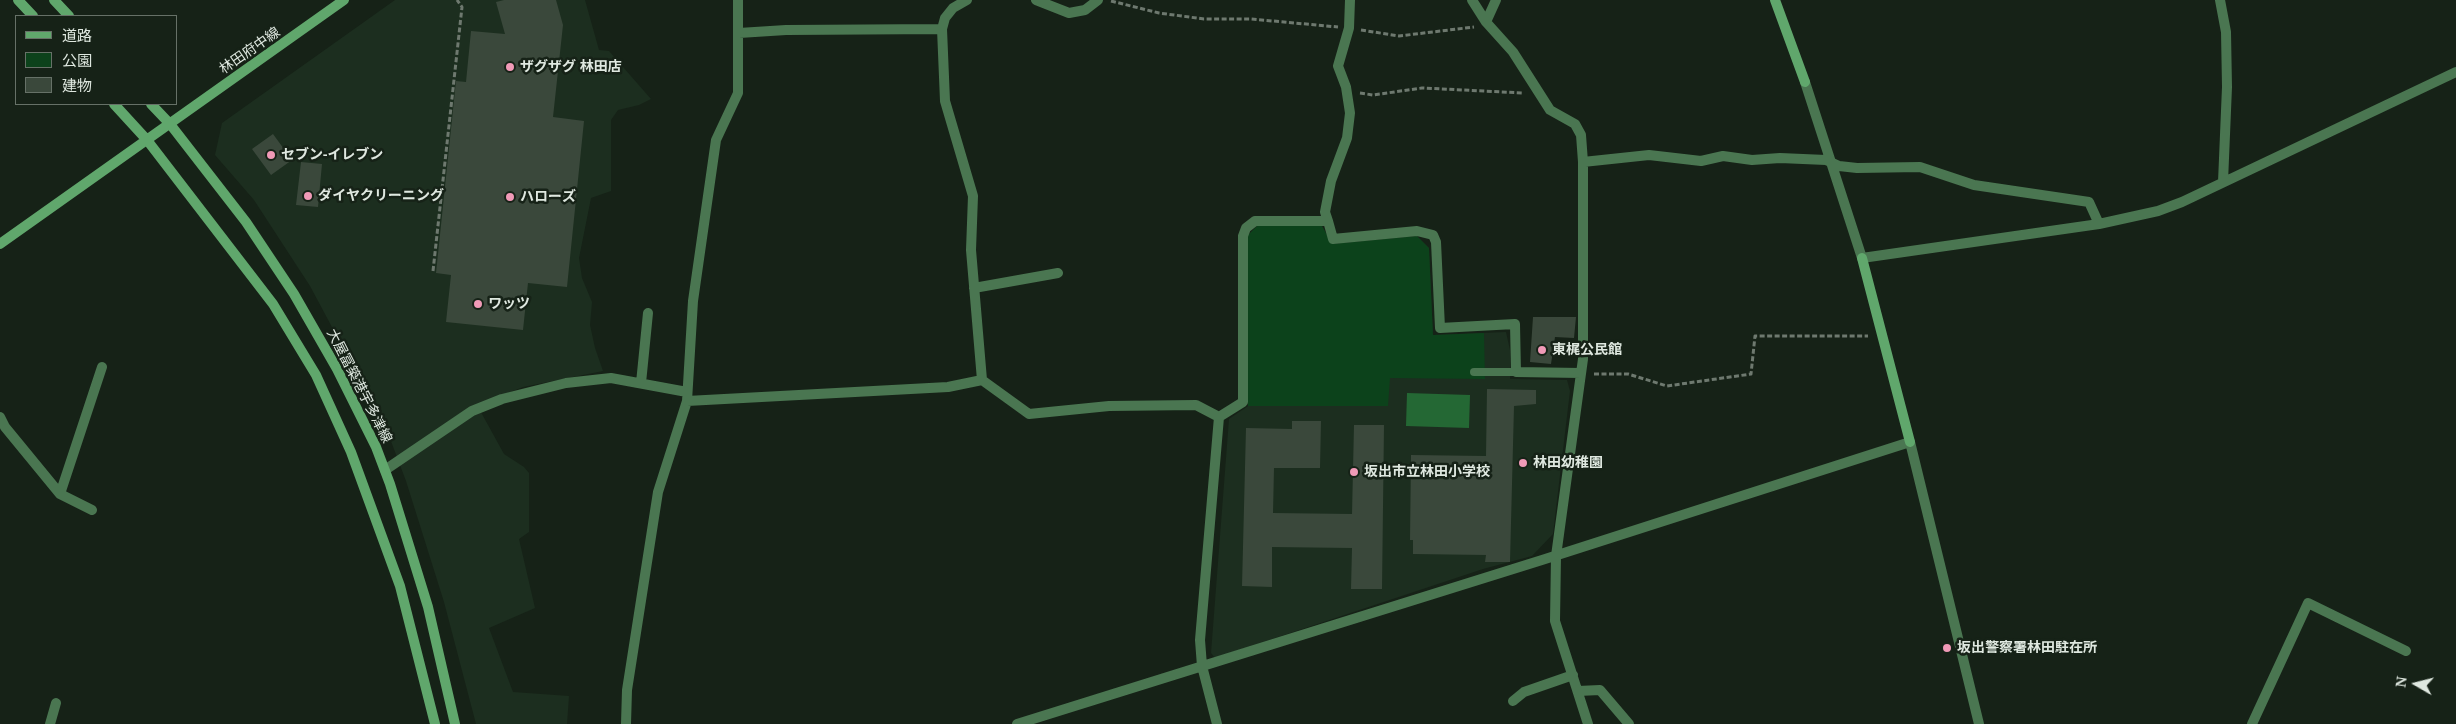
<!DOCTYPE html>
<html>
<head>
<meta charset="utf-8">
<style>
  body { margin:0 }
  #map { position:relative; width:2456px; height:724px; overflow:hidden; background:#162217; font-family:"Noto Serif","Noto Sans JP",serif }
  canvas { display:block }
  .legend { position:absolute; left:15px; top:15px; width:162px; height:90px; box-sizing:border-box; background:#162217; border:1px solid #667167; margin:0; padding:6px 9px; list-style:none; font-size:15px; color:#dfe8e0 }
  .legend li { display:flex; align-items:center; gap:10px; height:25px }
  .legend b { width:25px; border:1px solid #667167 }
  .north { position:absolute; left:2391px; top:659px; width:50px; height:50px; -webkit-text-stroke:4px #162217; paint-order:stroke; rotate:278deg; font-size:14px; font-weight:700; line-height:20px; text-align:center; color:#dfe8e0 }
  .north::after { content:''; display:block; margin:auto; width:18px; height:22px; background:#dfe8e0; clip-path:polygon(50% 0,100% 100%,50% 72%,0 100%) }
</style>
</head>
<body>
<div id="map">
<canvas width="2456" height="724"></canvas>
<ul class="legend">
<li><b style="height:6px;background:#60a76c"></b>道路</li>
<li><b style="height:14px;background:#0c421b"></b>公園</li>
<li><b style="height:14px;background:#3a483b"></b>建物</li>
</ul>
<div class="north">N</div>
</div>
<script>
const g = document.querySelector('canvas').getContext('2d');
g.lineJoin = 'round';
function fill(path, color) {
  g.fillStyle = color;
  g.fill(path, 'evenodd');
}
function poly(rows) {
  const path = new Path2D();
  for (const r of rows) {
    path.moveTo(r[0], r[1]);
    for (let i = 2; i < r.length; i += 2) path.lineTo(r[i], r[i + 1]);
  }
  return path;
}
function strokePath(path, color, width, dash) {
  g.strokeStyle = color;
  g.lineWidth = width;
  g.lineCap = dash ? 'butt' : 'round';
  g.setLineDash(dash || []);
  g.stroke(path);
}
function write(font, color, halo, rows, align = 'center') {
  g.font = font + ' "Noto Serif","Noto Sans JP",serif';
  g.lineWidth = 5;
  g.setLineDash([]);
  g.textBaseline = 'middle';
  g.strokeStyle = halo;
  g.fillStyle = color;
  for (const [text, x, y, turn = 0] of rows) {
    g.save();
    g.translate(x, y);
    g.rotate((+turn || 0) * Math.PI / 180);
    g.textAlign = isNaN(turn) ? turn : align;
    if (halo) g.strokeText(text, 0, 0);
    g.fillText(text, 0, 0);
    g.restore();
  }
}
const built = poly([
  [395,0,585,0,599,50,609,51,651,99,639,105,618,110,611,120,611,191,591,198,579,258,582,278,592,302,590,325,595,348,603,371,523,387,477,405,504,454,524,467,529,473,529,532,519,539,535,608,489,628,513,692,569,696,567,724,476,724,444,602,406,481,386,428,310,286,254,200,215,155,222,123],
  [1257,226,1322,226,1332,244,1417,236,1429,248,1433,335,1506,332,1510,350,1510,379,1567,380,1570,391,1553,534,1532,556,1483,569,1215,658,1211,653,1229,419,1248,406,1248,235]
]);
const green = poly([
  [1257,226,1322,226,1332,244,1417,236,1429,248,1433,335,1484,333,1485,379,1390,378,1388,406,1248,406,1248,235]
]);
const water = poly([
  [1407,393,1470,395,1469,428,1406,426]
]);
const building = poly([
  [504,0,556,0,563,25,553,117,584,121,567,287,528,283,523,330,446,322,451,275,436,273,456,81,466,82,471,31,505,34,496,2],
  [273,134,292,160,271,175,252,149],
  [301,162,322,164,318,207,296,205],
  [1533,317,1576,317,1574,338,1555,337,1551,364,1530,362],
  [1487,389,1536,390,1536,404,1514,406,1510,562,1485,562,1486,555,1413,554,1413,540,1410,540,1411,455,1486,456],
  [1292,421,1321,421,1320,468,1274,468,1273,513,1352,514,1354,425,1384,425,1382,589,1351,589,1352,548,1272,547,1272,587,1242,586,1246,428,1292,429]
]);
const path = poly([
  [1111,1,1159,13,1204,19,1251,19,1338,27],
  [1361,30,1399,36,1474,27],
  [1360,93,1373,95,1422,88,1523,93],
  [433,271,462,7,457,0],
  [1594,374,1628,374,1667,386,1751,374,1755,336,1868,336]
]);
const lane = poly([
  [1474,372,1516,372]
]);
const street = poly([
  [967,0,953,8,945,18,942,29,945,101,973,196,971,250,982,380],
  [1036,0,1069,13,1085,10,1098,0],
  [1472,0,1486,22,1513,52,1550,110,1575,124,1581,135,1583,162,1583,359,1556,556,1555,621,1588,724],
  [2220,0,2226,32,2227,87,2223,182],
  [1486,22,1496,0],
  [739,33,786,30,942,29],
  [1805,82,1862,258,2099,224,2158,211,2182,202,2456,72],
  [1583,162,1649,155,1701,161,1723,156,1752,160,1780,158,1826,160,1839,166,1857,168,1920,167,1974,185,2089,202,2099,224],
  [1328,221,1325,212,1331,181,1347,138,1350,113,1346,87,1338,66,1349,28,1350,0],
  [974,288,1058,273],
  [641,383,648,313],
  [687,401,948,387,982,380,1029,414,1109,406,1196,405,1219,417],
  [0,417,5,427,60,494,92,510],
  [1219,417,1243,402,1243,236,1246,228,1255,221,1328,221,1333,239,1417,231,1433,235,1436,242,1440,328,1515,324,1516,372,1581,373],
  [385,470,472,411,502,399,566,383,611,378,687,392],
  [60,494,102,367],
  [1578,691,1600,690,1629,724],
  [1513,701,1524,692,1573,675],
  [50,724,56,703],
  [626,724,627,690,658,492,687,401,693,301,716,140,738,93,738,0],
  [1017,724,1542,560,1910,442,1979,724],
  [1217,724,1202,666,1200,640,1219,417],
  [2252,724,2308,603,2406,651]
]);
const secondary = poly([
  [18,0,33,16],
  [54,0,69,16],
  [1775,0,1805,82],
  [114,104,147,140,273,304,316,375,351,452,400,586,435,724],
  [151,104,170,124,246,222,294,294,337,369,376,447,390,484,428,607,455,724],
  [0,244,344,0],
  [1862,258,1910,442]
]);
const markers = [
  [510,67,5,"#f09ab7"],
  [271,155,5,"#f09ab7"],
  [308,196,5,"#f09ab7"],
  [510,197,5,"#f09ab7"],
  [478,304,5,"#f09ab7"],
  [1542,350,5,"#f09ab7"],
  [1523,463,5,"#f09ab7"],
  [1354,472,5,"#f09ab7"],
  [1947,648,5,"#f09ab7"]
];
const streetNames = [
  ["林田府中線",250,51,-35],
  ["大屋冨築港宇多津線",359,386,63]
];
const poiNames = [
  ["ザグザグ 林田店",520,67],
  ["セブン-イレブン",281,155],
  ["ダイヤクリーニング",318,196],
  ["ハローズ",520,197],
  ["ワッツ",488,304],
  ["東梶公民館",1552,350],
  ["林田幼稚園",1533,463],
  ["坂出市立林田小学校",1364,472],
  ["坂出警察署林田駐在所",1957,648]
];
fill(built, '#1c2e1f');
fill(green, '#0c421b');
fill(water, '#246834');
fill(building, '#3a483b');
strokePath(path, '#6e796f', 3, [5, 2.5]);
strokePath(lane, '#4a7651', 8);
strokePath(street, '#4a7651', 10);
strokePath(secondary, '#60a76c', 10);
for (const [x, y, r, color] of markers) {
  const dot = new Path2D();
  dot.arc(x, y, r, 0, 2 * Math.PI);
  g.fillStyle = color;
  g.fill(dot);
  strokePath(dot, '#162217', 2);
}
write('14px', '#dfe8e0', '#162217', streetNames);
write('bold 14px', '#dfe8e0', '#162217', poiNames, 'left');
</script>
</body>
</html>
